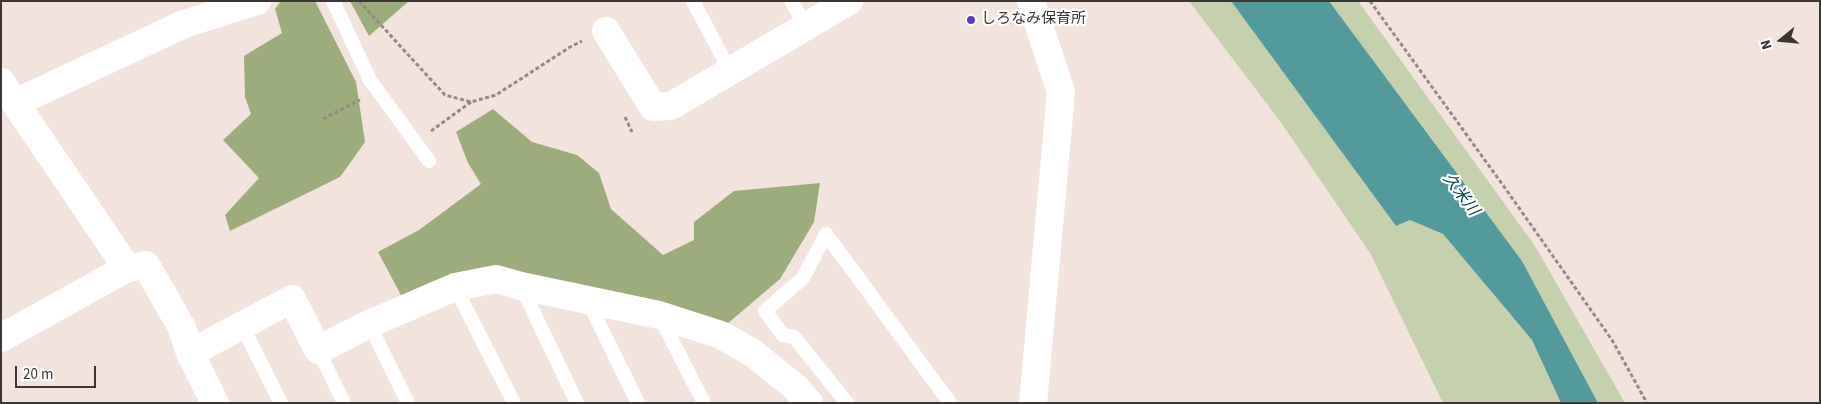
<!DOCTYPE html>
<html>
<head>
<meta charset="utf-8">
<style>
  body { margin:0 }
  #map { position:relative; width:1821px; height:404px; overflow:hidden; background:#f3e3dd; font-family:"Source Sans 3",sans-serif }
  canvas { display:block }
  .frame { position:absolute; inset:0; border:2px solid #3c3634; pointer-events:none }
  .north { position:absolute; left:1756px; top:15px; width:50px; height:50px; -webkit-text-stroke:4px #fff; paint-order:stroke; rotate:253deg; font-size:14px; font-weight:700; line-height:20px; text-align:center; color:#3c3634 }
  .north::after { content:''; display:block; margin:auto; width:18px; height:22px; background:#3c3634; clip-path:polygon(50% 0,100% 100%,50% 72%,0 100%) }
  .scale { position:absolute; left:15px; top:366px; width:81px; height:22px; box-sizing:border-box; border:2px solid #3c3634; border-top:0; padding-left:6px; font-size:15px; line-height:18px; white-space:nowrap; color:#3c3634; -webkit-text-stroke:4px #fff; paint-order:stroke }
</style>
</head>
<body>
<div id="map">
<canvas width="1821" height="404"></canvas>
<div class="frame"></div>
<div class="north">N</div>
<div class="scale">20 m</div>
</div>
<script>
const g = document.querySelector('canvas').getContext('2d');
g.lineJoin = 'round';
function fill(path, color) {
  g.fillStyle = color;
  g.fill(path, 'evenodd');
}
function poly(rows) {
  const path = new Path2D();
  for (const r of rows) {
    path.moveTo(r[0], r[1]);
    for (let i = 2; i < r.length; i += 2) path.lineTo(r[i], r[i + 1]);
  }
  return path;
}
function strokePath(path, color, width, dash) {
  g.strokeStyle = color;
  g.lineWidth = width;
  g.lineCap = dash ? 'butt' : 'round';
  g.setLineDash(dash || []);
  g.stroke(path);
}
function write(font, color, halo, rows, align = 'center') {
  g.font = font + ' "Source Sans 3","Noto Sans JP",sans-serif';
  g.lineWidth = 4.5;
  g.setLineDash([]);
  g.textBaseline = 'middle';
  g.strokeStyle = halo;
  g.fillStyle = color;
  for (const [text, x, y, turn = 0] of rows) {
    g.save();
    g.translate(x, y);
    g.rotate((+turn || 0) * Math.PI / 180);
    g.textAlign = isNaN(turn) ? turn : align;
    if (halo) g.strokeText(text, 0, 0);
    g.fillText(text, 0, 0);
    g.restore();
  }
}
const green = poly([
  [1189,1,1231,1,1396,226,1410,220,1443,234,1532,340,1561,403,1443,403,1370,253,1282,124],
  [1329,1,1358,1,1535,246,1625,403,1598,403,1522,261]
]);
const forest = poly([
  [281,1,315,1,356,82,365,142,340,177,230,231,225,215,259,178,223,140,251,114,245,97,244,56,282,33,275,9],
  [350,1,409,1,369,36],
  [493,109,532,142,577,155,599,173,611,209,663,255,694,240,694,222,734,191,820,183,814,222,780,279,727,324,590,289,402,297,378,252,419,230,481,184,468,163,456,132]
]);
const water = poly([
  [1231,1,1329,1,1522,261,1598,403,1561,403,1532,340,1443,234,1410,220,1396,226]
]);
const path = poly([
  [359,1,445,95,471,102,496,95,570,47,582,41],
  [1370,1,1505,188,1612,340,1647,403],
  [625,117,632,132],
  [323,119,360,100],
  [431,131,471,102]
]);
const service = poly([
  [333,1,370,80,429,161],
  [693,1,730,71],
  [791,1,806,26],
  [521,286,577,403],
  [455,287,514,403],
  [588,301,638,403],
  [660,317,704,403],
  [369,324,408,403],
  [242,326,281,403],
  [318,350,344,403],
  [847,403,794,337,783,335,765,311,803,278,826,234,950,403]
]);
const minor = poly([
  [1031,1,1061,92,1033,403],
  [606,31,653,107,671,106,849,1],
  [1,82,127,268,146,265,182,328,190,353,215,403],
  [15,103,184,24,257,1],
  [1,338,127,268],
  [190,353,292,299,318,350,369,324,455,287,496,279,521,286,659,315,721,335,753,353,796,388,809,403]
]);
const markers = [
  [971,20,5,"#5a3cb4"]
];
const poiNames = [
  ["しろなみ保育所",981,20]
];
const waterNames = [
  ["久米川",1460,195,53]
];
fill(green, '#c4d1ac');
fill(forest, '#9cac7a');
fill(water, '#539a9d');
strokePath(path, '#958a86', 3, [4, 2.5]);
strokePath(service, '#fff', 14);
strokePath(minor, '#fff', 28);
for (const [x, y, r, color] of markers) {
  const dot = new Path2D();
  dot.arc(x, y, r, 0, 2 * Math.PI);
  g.fillStyle = color;
  g.fill(dot);
  strokePath(dot, '#fff', 2);
}
write('15px', '#3c3634', '#fff', poiNames, 'left');
write('italic 16px', '#004547', '#fff', waterNames);
</script>
</body>
</html>
